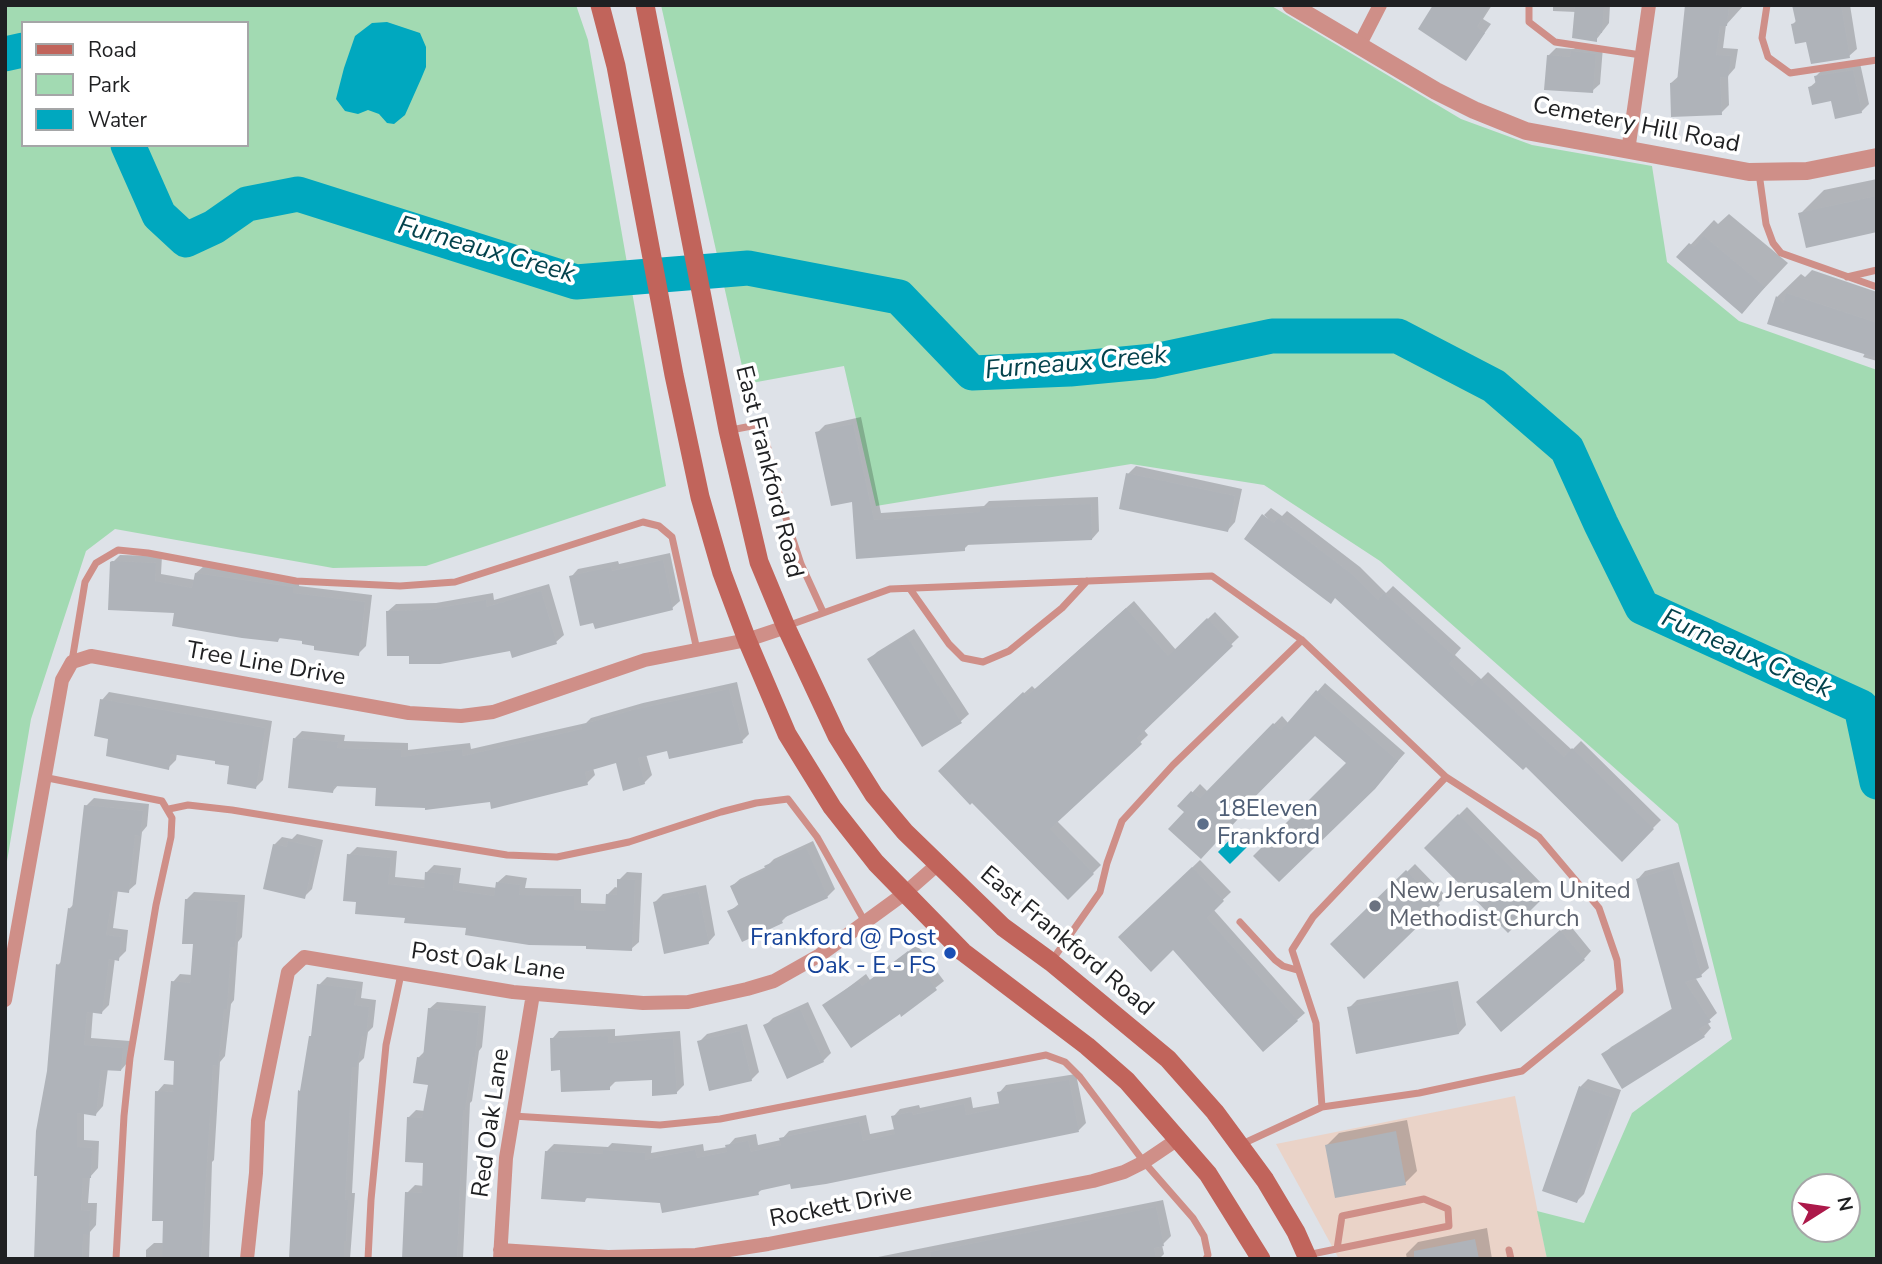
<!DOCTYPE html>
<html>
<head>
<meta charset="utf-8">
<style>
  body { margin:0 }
  #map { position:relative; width:1882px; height:1264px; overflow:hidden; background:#dee2e8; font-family:"Nunito Sans",sans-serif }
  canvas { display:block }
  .frame { position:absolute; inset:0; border:7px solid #1f2022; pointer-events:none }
  .legend { position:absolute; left:21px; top:21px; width:228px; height:126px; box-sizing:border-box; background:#fff; border:2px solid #a5a6a7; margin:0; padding:9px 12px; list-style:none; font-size:21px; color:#1f2022 }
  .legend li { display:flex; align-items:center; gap:14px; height:35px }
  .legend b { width:35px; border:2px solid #a5a6a7 }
  .north { position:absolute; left:1791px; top:1173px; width:70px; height:70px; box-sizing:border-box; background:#fff; border:2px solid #a5a6a7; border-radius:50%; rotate:78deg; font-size:19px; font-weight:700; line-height:28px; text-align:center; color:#1f2022 }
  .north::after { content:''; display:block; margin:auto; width:24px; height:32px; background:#ac194a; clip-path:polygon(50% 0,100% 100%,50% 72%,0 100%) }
</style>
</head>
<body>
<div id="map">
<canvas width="1882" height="1264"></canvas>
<div class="frame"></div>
<ul class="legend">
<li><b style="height:9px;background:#c1645b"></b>Road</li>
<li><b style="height:19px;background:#a2dab2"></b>Park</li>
<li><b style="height:19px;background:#00a8bf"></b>Water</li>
</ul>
<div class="north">N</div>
</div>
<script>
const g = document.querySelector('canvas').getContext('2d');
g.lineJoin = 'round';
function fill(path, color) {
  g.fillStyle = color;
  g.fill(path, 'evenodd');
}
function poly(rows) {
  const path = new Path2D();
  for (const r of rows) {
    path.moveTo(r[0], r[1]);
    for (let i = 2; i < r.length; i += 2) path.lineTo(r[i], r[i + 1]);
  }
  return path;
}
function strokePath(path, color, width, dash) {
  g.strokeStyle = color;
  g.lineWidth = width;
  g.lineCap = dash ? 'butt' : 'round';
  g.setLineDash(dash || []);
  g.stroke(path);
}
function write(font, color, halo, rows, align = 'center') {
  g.font = font + ' "Nunito Sans",sans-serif';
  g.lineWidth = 7;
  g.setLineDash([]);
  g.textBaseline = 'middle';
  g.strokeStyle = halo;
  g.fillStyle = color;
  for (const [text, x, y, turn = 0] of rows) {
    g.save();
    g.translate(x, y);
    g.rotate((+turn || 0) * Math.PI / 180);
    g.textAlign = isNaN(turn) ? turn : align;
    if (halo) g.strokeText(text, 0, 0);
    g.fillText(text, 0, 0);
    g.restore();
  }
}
const commercial = poly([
  [1515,1096,1547,1259,1339,1259,1276,1144]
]);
const green = poly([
  [5,5,576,5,588,40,666,486,426,566,333,568,115,529,86,551,31,719,5,873],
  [23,23,247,23,247,145,23,145],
  [661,5,1270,5,1461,119,1532,145,1652,166,1667,262,1739,321,1877,370,1877,1259,1547,1259,1537,1211,1584,1223,1632,1113,1732,1039,1678,824,1380,561,1264,485,1131,464,876,506,844,366,746,384],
  [1805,1187,1847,1187,1847,1229,1805,1229]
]);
const water = poly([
  [387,22,420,33,426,47,426,67,421,79,405,115,394,124,387,123,379,114,368,110,358,114,345,111,336,99,344,68,355,36,372,23],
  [1238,831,1251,843,1230,864,1218,852]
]);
const shadow = poly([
  [1435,5,1492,5,1483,19,1491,24,1466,59],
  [1553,5,1610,5,1609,23,1596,40,1576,12,1553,11],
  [1686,5,1744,5,1726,25,1723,48,1738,49,1735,68,1728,76,1729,105,1721,113,1671,83,1680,75],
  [1794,5,1850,5,1857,49,1849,56,1808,40,1793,24,1797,20],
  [1580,44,1603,47,1600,84,1592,91,1548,56,1556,48,1574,49],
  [1860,63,1869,104,1861,112,1810,87,1817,81,1816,76,1823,69],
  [1877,179,1877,231,1800,214,1824,190],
  [1729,214,1788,263,1742,312,1679,257,1714,220,1718,224],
  [1812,270,1877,292,1877,361,1863,357,1865,353,1769,323,1777,297,1801,274,1805,277],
  [861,417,881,513,984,506,989,501,1098,497,1099,531,1092,539,970,543,964,549,858,557,854,500,817,433,825,425],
  [1136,466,1242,489,1235,522,1228,530,1128,474],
  [1271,508,1282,516,1287,511,1360,567,1386,593,1393,586,1461,648,1455,655,1481,679,1488,672,1572,750,1581,741,1661,820,1622,859,1526,765,1264,515],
  [670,553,680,601,672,608,571,577,578,569,618,561,619,564],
  [120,555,162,556,161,574,195,580,196,573,204,566,300,579,299,586,372,595,366,646,358,654,304,639,281,637,278,640,176,611,112,563],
  [549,584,564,635,556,642,511,649,411,654,388,611,396,604,436,603,493,593,494,600],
  [1134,601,1176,650,1215,612,1239,637,1143,729,1148,735,1057,821,1101,865,1068,898,948,763,1032,686,1035,689],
  [914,629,969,714,961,721,923,745,870,659,877,652],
  [737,682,749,734,742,741,668,749,646,754,652,775,644,783,617,761,593,768,595,775,587,783,491,800,377,786,339,784,333,791,295,738,302,731,345,735,344,741,408,743,408,750,470,743,471,749,586,723,591,718,643,703],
  [1325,683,1405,753,1382,779,1348,763,1315,734,1242,808,1244,810,1208,849,1187,812,1180,806,1200,784,1208,792,1282,716,1289,724],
  [109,692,272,721,263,780,256,787,231,765,217,759,177,753,176,760,168,768,110,737,102,700],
  [94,798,149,804,147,826,142,832,136,884,128,891,118,890,113,928,128,930,126,951,118,959,115,958,109,1005,101,1013,93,1011,91,1038,130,1041,128,1062,121,1070,108,1068,103,1106,96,1114,84,1112,84,1140,99,1141,98,1168,90,1177,88,1203,97,1203,96,1225,90,1232,89,1259,36,1259,58,965,62,961,69,909,74,904,86,806],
  [1467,807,1548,890,1508,931,1426,848],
  [297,834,323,840,312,889,304,897,274,845,282,837,292,839],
  [813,841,835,889,827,897,790,913,782,921,729,912,740,903,732,886,740,879,766,867,774,859],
  [357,847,397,851,395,877,426,880,426,873,434,865,461,868,459,883,497,888,498,882,506,875,527,878,525,888,581,889,581,903,607,904,607,895,615,887,619,888,619,880,627,872,642,873,639,942,631,949,588,944,407,917,358,901,349,855],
  [1200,860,1231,892,1213,909,1305,1013,1297,1020,1173,948,1120,937],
  [1679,862,1709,968,1701,975,1695,977,1717,1013,1707,1022,1711,1028,1704,1036,1603,1055,1611,1047,1673,1008,1638,879,1645,871],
  [1415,864,1446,896,1364,977,1333,945],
  [706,885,715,935,708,943,655,902,663,894],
  [194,892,245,895,242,937,238,942,234,1000,231,1004,225,1056,220,1062,214,1160,212,1162,209,1259,146,1259,146,1250,154,1243,164,1243,157,1092,164,1084,175,1085,173,982,180,974,192,975,195,943,186,900],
  [1569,924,1591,951,1584,959,1486,995],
  [917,945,944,981,902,1014,900,1012,824,1006,866,974,870,980],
  [327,977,363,982,361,998,376,1000,373,1027,368,1032,364,1058,359,1063,352,1193,355,1193,350,1259,291,1259,313,1035,319,985],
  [1458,981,1466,1025,1459,1033,1349,1008,1357,1000],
  [437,1002,486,1006,482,1047,479,1051,472,1101,470,1103,463,1259,404,1259,407,1193,415,1185,424,1186,424,1161,408,1118,416,1110,425,1111,430,1084,418,1058,425,1051,429,1009],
  [808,1002,831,1053,823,1061,765,1026,773,1018],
  [747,1024,759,1072,751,1080,699,1042,707,1034],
  [615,1029,615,1036,680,1031,684,1085,676,1093,653,1078,617,1080,609,1088,562,1069,552,1039,559,1031],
  [1076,1074,1086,1123,1079,1130,791,1182,763,1188,758,1193,661,1202,588,1197,585,1200,546,1152,554,1144,608,1147,612,1143,652,1146,651,1153,703,1144,704,1151,727,1147,735,1138,756,1134,758,1145,781,1140,789,1131,866,1115,870,1134,895,1129,893,1117,900,1109,919,1105,920,1108,971,1097,973,1108,1001,1103,999,1093,1006,1085],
  [1588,1079,1621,1090,1584,1194,1577,1201,1545,1190,1581,1086],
  [1407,1120,1417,1171,1405,1183,1327,1145,1339,1133],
  [1163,1200,1171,1236,1162,1245,1164,1254,1159,1259,868,1259],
  [1487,1228,1492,1259,1407,1259,1406,1254,1418,1242]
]);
const river = poly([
  [5,54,23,50],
  [128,145,159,215,186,240,214,227,247,204,298,194,576,282,748,268,899,297,972,373,1070,369,1154,361,1272,336,1398,336,1494,386,1567,449,1601,524,1642,607,1861,707,1877,782]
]);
const building = poly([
  [1433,5,1490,5,1477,27,1485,33,1466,61,1418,29],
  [1575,5,1604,5,1602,33,1597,32,1597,42,1572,38],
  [1685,5,1729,5,1727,26,1720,26,1716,55,1731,56,1728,78,1720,77,1722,115,1671,117,1670,83,1677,82],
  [1792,5,1841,5,1850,58,1811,64,1806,42,1795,44,1791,24,1796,23],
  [1571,51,1596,54,1593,93,1544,90,1547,55,1570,57],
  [1853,70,1862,113,1835,119,1831,101,1812,105,1808,87,1816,85,1814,76],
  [1877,196,1877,232,1806,248,1798,213],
  [1704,236,1765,287,1742,314,1676,257,1689,243,1694,247],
  [1786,293,1877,323,1877,358,1767,324,1776,296,1783,303],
  [853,424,874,520,980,512,980,508,1091,504,1092,540,965,545,965,551,856,559,852,502,831,506,815,432],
  [1126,473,1235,496,1228,532,1119,509],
  [1262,514,1274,523,1278,518,1353,575,1378,600,1384,593,1455,657,1449,664,1472,686,1479,678,1564,757,1572,748,1654,829,1622,862,1526,767,1523,770,1335,598,1331,604,1244,539],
  [663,560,673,610,595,629,593,623,580,626,569,576,611,567,612,571],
  [112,561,156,563,155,581,192,588,195,573,293,587,293,593,365,602,359,656,314,650,314,646,302,644,302,641,279,638,278,642,242,638,172,626,174,613,108,610,110,562],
  [541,591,557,644,512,658,510,651,440,664,409,664,409,656,387,656,386,611,427,610,486,600,487,607],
  [1126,608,1168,656,1207,618,1233,646,1137,738,1142,744,1050,829,1094,874,1068,900,972,803,970,805,938,771,1023,692,1027,696],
  [906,635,962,723,922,747,867,659],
  [729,689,743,743,669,759,667,751,638,758,645,784,623,791,616,763,585,772,588,785,491,809,490,802,425,810,425,808,375,806,376,788,334,786,333,793,288,788,293,738,338,742,337,748,401,750,401,757,462,749,463,756,582,729,581,725,633,710],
  [1316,690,1398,761,1375,789,1279,882,1253,856,1346,763,1315,736,1235,817,1238,819,1201,859,1168,829,1184,812,1177,806,1191,791,1200,798,1273,723,1281,730],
  [100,699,265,728,256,789,227,784,229,766,215,764,215,761,171,754,169,770,106,756,108,739,94,736],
  [84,805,143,811,140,836,135,835,129,893,113,891,106,935,121,937,119,961,109,959,102,1014,87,1012,84,1045,123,1048,121,1071,101,1070,96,1116,77,1113,77,1147,92,1148,91,1178,83,1178,81,1210,90,1211,89,1235,83,1234,82,1259,34,1259,37,1176,34,1176,36,1131,47,1071,56,964,60,965,68,908,72,909],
  [1458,814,1542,899,1508,933,1424,848],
  [288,841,316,847,305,899,263,889,273,844,287,847],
  [806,847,828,898,781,919,783,923,742,942,727,911,739,906,730,886,766,869,764,866],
  [347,854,391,858,388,884,424,888,425,872,454,875,453,890,494,896,496,882,520,885,519,895,574,896,574,910,605,911,606,894,617,895,617,879,635,880,632,951,586,949,586,946,529,945,465,935,466,928,404,923,405,918,355,914,356,902,343,901],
  [1192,867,1224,901,1207,918,1298,1021,1263,1052,1173,950,1151,972,1118,937],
  [1672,868,1702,977,1685,982,1711,1022,1699,1029,1705,1037,1622,1089,1601,1054,1672,1010,1636,879],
  [1406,870,1440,905,1364,979,1330,944],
  [698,892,709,944,664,954,653,902],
  [185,899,238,902,235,947,231,947,227,1009,224,1009,218,1066,213,1065,201,1259,162,1259,163,1221,152,1221,155,1091,173,1092,174,1061,164,1060,171,981,190,983,193,944,182,944],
  [1560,930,1585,960,1501,1032,1476,1002],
  [908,951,937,990,901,1017,900,1014,851,1048,822,1005,858,981,862,986],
  [317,984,357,989,354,1005,369,1007,366,1037,362,1036,357,1067,352,1067,345,1200,348,1200,346,1241,344,1241,344,1259,289,1259,298,1090,300,1091,309,1036,311,1036],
  [1450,988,1459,1034,1356,1054,1347,1007],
  [428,1008,479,1013,475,1057,473,1057,465,1110,463,1110,457,1259,402,1259,405,1192,422,1193,423,1163,405,1162,407,1117,422,1118,428,1085,413,1083,417,1057,423,1058],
  [800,1009,824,1062,787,1079,763,1025],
  [740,1031,752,1081,709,1091,697,1041],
  [608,1036,608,1043,673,1038,677,1094,652,1096,652,1080,610,1082,610,1090,561,1092,560,1070,551,1071,550,1038],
  [1069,1080,1079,1132,826,1184,791,1189,790,1184,758,1191,759,1195,662,1213,660,1203,586,1198,585,1202,541,1199,545,1151,603,1154,603,1150,645,1153,645,1160,695,1150,697,1158,727,1152,725,1145,748,1141,751,1152,781,1145,779,1138,859,1122,863,1141,895,1134,891,1116,912,1112,913,1115,964,1104,966,1115,1000,1108,997,1092],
  [1579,1086,1614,1098,1577,1203,1542,1191],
  [1396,1131,1406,1185,1335,1198,1325,1145],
  [1156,1207,1164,1246,1154,1248,1156,1259,931,1259,930,1252],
  [1475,1239,1479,1259,1414,1259,1414,1251]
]);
const service = poly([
  [1529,5,1529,22,1555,42,1641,55],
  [1767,5,1762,38,1768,57,1790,73,1877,60],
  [1759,173,1766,224,1773,243,1781,253,1877,287],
  [1847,277,1877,270],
  [731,430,762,424,782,506,801,564,823,612],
  [910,589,949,644,963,658,983,662,1009,651,1062,608,1087,581],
  [787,626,890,589,1212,576,1302,640,1446,777,1539,837,1599,908,1617,960,1620,991,1522,1071,1419,1093,1322,1107,1240,1145],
  [72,661,85,582,96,563,118,550,148,553,296,581,400,586,455,582,643,522,659,526,672,537,697,650],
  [43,777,162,801,172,818,171,837,156,905,130,1058,124,1116,116,1259],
  [169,809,188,805,232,810,507,855,557,857,629,842,721,812,756,803,788,799,817,837,865,922],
  [1240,922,1275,960,1283,966,1297,970],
  [1053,959,1100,892,1107,863,1122,821,1173,765,1302,640],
  [1322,1107,1316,1023,1292,950,1313,917,1446,777],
  [513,1116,660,1125,720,1119,1046,1055,1065,1062,1080,1077,1144,1162,1193,1218,1204,1236,1208,1255,1206,1259],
  [1509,1250,1511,1259],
  [1307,1255,1449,1226,1448,1209,1424,1199,1342,1216,1337,1249],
  [368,1259,371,1200,386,1045,401,974]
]);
const minor = poly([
  [1359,46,1380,5],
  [1628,151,1649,5],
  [5,1000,62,680,72,662,91,656,409,713,461,716,493,712,645,660,747,640,786,627],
  [500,1250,608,1257,696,1255,768,1244,1093,1181,1124,1172,1144,1162,1178,1139],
  [247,1259,256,1173,258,1121,288,972,304,957,513,992,643,1003,688,1002,747,989,774,981,820,955,905,893,938,864],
  [500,1259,506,1158,533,994]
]);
const tertiary = poly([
  [1291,5,1436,91,1474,110,1526,131,1749,172,1807,171,1877,157]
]);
const secondary = poly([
  [600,5,616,66,674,375,700,497,722,573,747,640,787,734,832,807,876,863,963,952,1087,1046,1127,1081,1208,1174,1261,1259],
  [645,5,728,430,759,562,786,627,837,736,874,795,905,832,1003,927,1051,962,1168,1059,1215,1112,1265,1180,1296,1232,1308,1259]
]);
const markers = [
  [1203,824,7,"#5c6f8a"],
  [1375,906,7,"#6b7280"],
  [950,953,7,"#1a4fb4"]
];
const streetNames = [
  ["Cemetery Hill Road",1636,126,11],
  ["East Frankford Road",768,472,76],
  ["Tree Line Drive",266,665,10],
  ["East Frankford Road",1066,942,40],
  ["Post Oak Lane",488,963,8],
  ["Red Oak Lane",492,1123,-82],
  ["Rockett Drive",841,1207,-11]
];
const serviceNames = [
  ["18Eleven",1217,810],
  ["Frankford",1217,838]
];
const worshipNames = [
  ["New Jerusalem United",1389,892],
  ["Methodist Church",1389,920]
];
const transitNames = [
  ["Frankford @ Post",936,939],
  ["Oak - E - FS",936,967]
];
const waterNames = [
  ["Furneaux Creek",486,251,16],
  ["Furneaux Creek",1076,364,-5],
  ["Furneaux Creek",1746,655,24]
];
fill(commercial, '#ead3c8');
fill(green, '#a2dab2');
fill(water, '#00a8bf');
fill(shadow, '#0003');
strokePath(river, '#00a8bf', 35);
fill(building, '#afb3b9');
strokePath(service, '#cf8f88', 7);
strokePath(minor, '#cf8f88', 14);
strokePath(tertiary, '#cf8f88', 18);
strokePath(secondary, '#c1645b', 19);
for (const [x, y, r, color] of markers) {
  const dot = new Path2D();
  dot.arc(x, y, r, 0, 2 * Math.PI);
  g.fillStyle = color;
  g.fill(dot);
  strokePath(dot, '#fff', 2.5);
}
write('24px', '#1f2022', '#fff', streetNames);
write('24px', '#4e5e75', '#fff', serviceNames, 'left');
write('24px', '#5b616d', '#fff', worshipNames, 'left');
write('24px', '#164399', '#fff', transitNames, 'right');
write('italic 26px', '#04424c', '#fff', waterNames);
</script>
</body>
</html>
